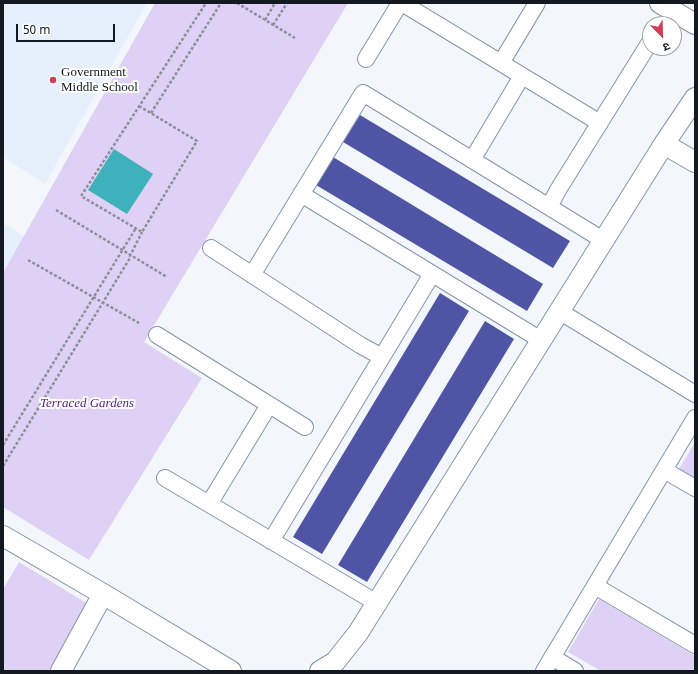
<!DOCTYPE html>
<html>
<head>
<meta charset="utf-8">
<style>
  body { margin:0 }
  #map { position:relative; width:698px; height:674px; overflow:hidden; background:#f3f7fc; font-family:Georgia,"Noto Sans Devanagari",serif }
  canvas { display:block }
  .frame { position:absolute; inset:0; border:4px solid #121921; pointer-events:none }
  .north { position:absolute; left:642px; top:16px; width:40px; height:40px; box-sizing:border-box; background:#fff; border:1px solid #a0a3a6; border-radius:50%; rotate:157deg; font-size:11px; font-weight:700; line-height:16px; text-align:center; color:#121921 }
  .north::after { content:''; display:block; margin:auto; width:14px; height:18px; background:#cf3f54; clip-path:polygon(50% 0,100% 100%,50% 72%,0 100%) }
  .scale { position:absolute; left:16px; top:24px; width:99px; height:18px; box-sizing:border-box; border:2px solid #121921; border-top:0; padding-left:5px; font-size:12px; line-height:14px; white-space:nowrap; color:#121921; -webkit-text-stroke:3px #fff; paint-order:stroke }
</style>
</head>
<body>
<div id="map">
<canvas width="698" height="674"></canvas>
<div class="frame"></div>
<div class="north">उ</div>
<div class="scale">50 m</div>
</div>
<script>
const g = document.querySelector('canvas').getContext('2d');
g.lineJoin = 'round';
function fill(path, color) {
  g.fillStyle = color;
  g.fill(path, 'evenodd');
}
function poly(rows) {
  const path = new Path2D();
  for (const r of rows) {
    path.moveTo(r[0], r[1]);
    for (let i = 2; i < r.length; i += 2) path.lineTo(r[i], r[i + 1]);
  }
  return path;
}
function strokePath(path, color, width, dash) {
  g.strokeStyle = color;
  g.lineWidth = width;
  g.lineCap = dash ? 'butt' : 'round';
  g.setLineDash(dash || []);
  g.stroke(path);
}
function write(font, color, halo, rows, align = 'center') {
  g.font = font + ' Georgia,serif';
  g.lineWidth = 4;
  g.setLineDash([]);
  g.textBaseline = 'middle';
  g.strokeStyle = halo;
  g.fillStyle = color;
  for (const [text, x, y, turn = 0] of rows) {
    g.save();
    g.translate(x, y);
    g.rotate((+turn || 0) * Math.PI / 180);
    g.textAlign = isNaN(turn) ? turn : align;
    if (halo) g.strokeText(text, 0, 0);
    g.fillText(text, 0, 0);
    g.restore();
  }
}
const built = poly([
  [3,3,147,3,45,184,3,157],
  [3,223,27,238,3,277]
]);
const green = poly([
  [155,3,348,3,144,342,202,378,89,560,3,507,3,273],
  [695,442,695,478,679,469],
  [19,562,93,607,54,671,3,671,3,589],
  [599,599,695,656,695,671,601,671,568,652]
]);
const water = poly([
  [114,149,153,174,127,214,88,190]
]);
const building = poly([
  [360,115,570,241,553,268,343,142],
  [333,157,543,284,527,311,316,185],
  [440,293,469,311,322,554,293,537],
  [485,321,514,339,367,582,338,565]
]);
const path = poly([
  [237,3,295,38],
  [265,20,275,3],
  [273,25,287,3],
  [139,106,197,141,142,232,81,196,206,3],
  [151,113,221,3],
  [56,210,167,277],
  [28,260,139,323],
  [3,445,136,228],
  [3,466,130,258,130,256,142,232]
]);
const minor = poly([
  [402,3,600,123],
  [366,59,400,3],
  [501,63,537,3],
  [472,160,522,76],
  [301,194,541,340],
  [549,207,558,190,650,42],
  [211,248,360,345,382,357],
  [252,275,363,93,603,240],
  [559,311,695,394],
  [157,335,305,427],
  [664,470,695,488],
  [165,478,377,603],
  [209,504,269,405],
  [271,541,432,274],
  [595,586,695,645],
  [552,657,575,671],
  [544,671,695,418]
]);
const tertiary = poly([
  [660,3,695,24],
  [664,144,695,162],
  [3,536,103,594,231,671],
  [61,671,103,594],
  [320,671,335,662,358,633,664,144,695,98]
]);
const markers = [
  [53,80,4,"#cf3f54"]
];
const poiNames = [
  ["Government",61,73],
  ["Middle School",61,88]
];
const parkNames = [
  ["Terraced Gardens",87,404]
];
fill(built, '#e5f0fc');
fill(green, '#dfd1f6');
fill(water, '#3eb1bc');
fill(building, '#5054a5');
strokePath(minor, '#8395ac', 18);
strokePath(tertiary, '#8395ac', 22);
strokePath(path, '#8c9198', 2.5, [3, 2]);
strokePath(minor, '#fff', 16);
strokePath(tertiary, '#fff', 20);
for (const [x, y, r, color] of markers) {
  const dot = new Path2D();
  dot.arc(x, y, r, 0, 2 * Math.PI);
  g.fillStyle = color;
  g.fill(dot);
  strokePath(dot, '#fff', 1.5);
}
write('13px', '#121921', '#fff', poiNames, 'left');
write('italic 13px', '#552286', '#fff', parkNames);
</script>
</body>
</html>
